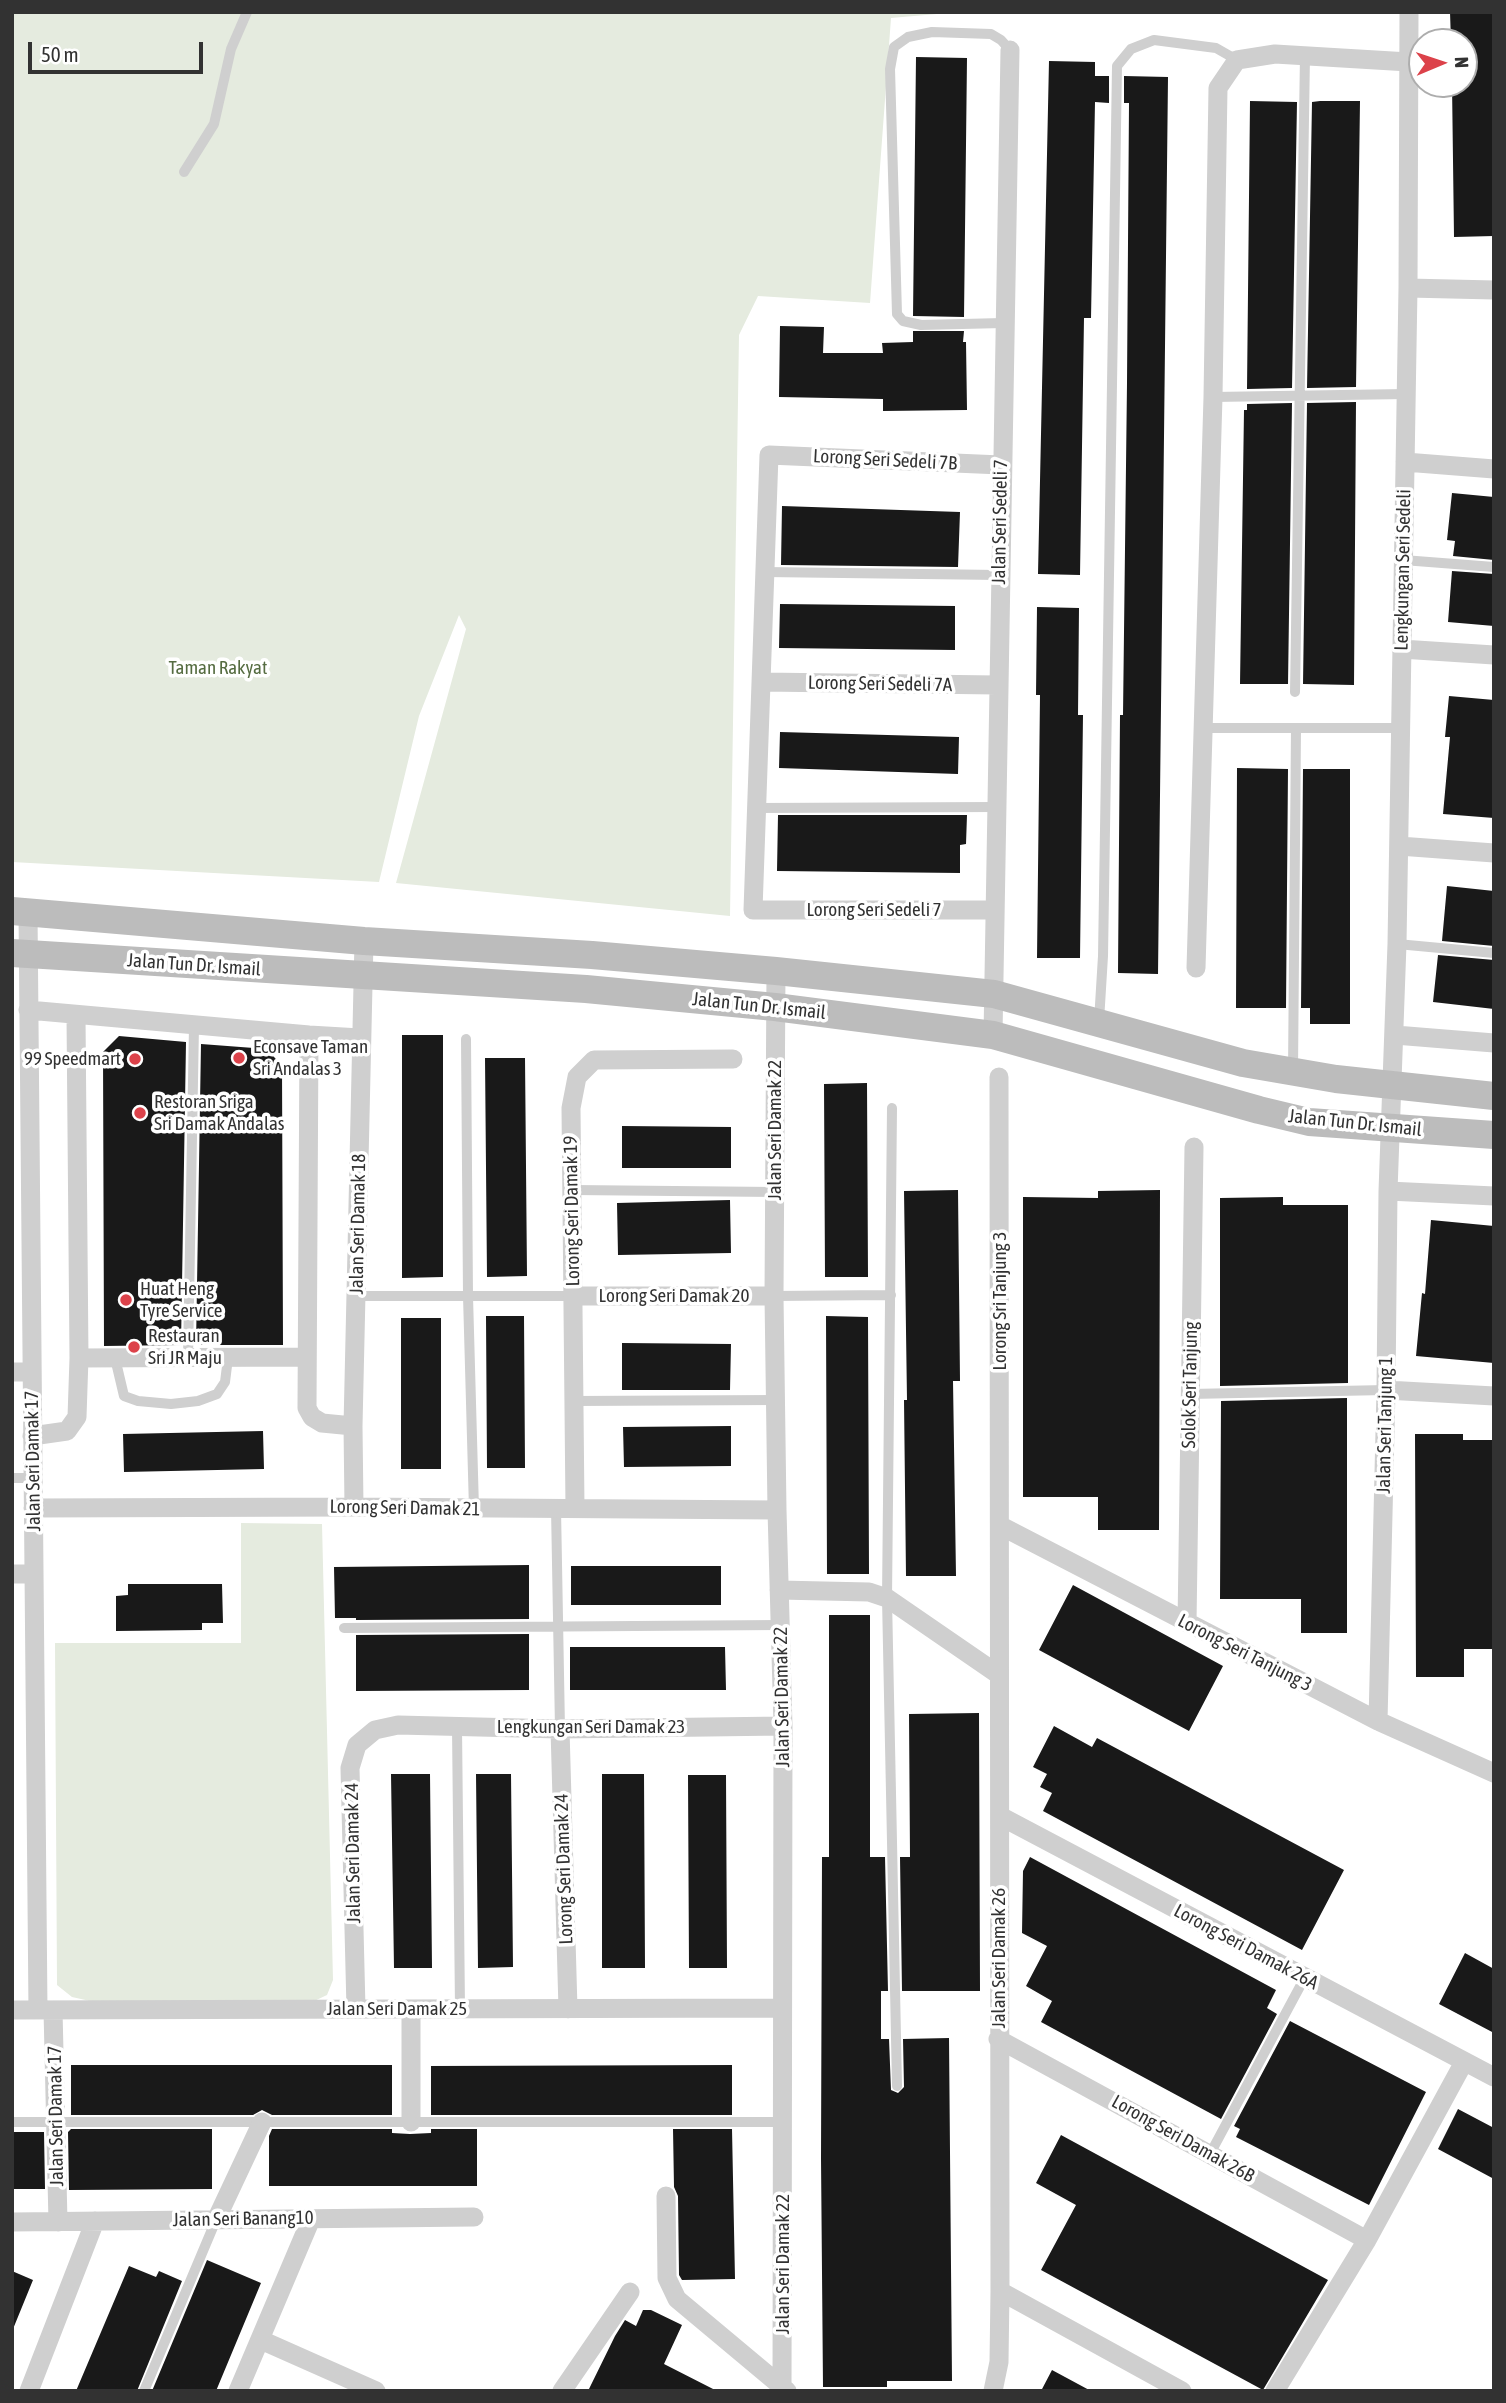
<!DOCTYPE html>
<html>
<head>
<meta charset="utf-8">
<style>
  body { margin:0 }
  #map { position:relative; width:1506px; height:2403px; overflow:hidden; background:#fff; font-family:"Asap Condensed",sans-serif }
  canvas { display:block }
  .frame { position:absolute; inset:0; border:14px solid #323232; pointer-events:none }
  .north { position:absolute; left:1408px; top:28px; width:70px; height:70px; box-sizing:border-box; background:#fff; border:2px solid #adadad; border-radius:50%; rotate:88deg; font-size:19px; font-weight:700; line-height:28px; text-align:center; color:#323232 }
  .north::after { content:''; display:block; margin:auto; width:24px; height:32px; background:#dc424a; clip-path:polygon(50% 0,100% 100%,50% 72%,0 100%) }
  .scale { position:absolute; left:28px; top:42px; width:175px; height:32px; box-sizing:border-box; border:4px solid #323232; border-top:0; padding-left:9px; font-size:21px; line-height:24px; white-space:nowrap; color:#323232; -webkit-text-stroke:5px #fff; paint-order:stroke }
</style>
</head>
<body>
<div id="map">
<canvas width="1506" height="2403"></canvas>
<div class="frame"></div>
<div class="north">N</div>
<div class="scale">50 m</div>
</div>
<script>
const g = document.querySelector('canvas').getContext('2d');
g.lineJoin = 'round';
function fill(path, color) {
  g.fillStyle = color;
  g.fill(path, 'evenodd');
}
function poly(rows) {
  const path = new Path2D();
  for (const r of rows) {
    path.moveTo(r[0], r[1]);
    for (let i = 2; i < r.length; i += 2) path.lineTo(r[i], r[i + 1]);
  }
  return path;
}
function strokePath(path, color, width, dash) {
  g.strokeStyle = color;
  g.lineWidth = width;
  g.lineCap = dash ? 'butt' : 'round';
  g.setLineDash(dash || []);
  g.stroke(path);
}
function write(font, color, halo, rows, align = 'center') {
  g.font = font + ' "Asap Condensed",sans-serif';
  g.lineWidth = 7;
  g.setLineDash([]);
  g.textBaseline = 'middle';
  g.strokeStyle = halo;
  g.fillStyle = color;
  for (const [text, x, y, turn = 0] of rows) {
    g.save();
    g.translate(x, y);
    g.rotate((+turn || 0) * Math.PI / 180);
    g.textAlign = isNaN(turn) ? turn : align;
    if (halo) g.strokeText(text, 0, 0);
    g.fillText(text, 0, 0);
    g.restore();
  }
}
const green = poly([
  [12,12,960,12,891,18,870,303,758,296,739,335,730,916,396,883,466,629,459,615,419,716,379,882,12,862],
  [241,1523,322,1524,333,1980,327,1995,310,2003,99,2003,72,1997,57,1985,55,1643,241,1643]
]);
const building = poly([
  [1450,12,1494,12,1494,236,1454,237,1452,84,1464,84,1464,42,1451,42],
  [916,57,967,58,964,317,913,316],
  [1049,61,1095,62,1095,76,1109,76,1109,103,1095,102,1091,318,1084,318,1080,575,1038,574],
  [1124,76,1168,77,1158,974,1118,973,1120,715,1123,715,1127,383,1129,103,1124,103],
  [1250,101,1297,102,1292,388,1247,389],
  [1320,101,1360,101,1356,387,1307,388,1312,102],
  [780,326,824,327,823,353,883,353,882,343,913,342,913,331,964,331,963,342,966,342,967,410,883,411,883,399,779,397],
  [1356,402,1354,685,1303,684,1307,403],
  [1292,403,1288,684,1240,684,1244,410,1247,410,1247,404],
  [1452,493,1494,497,1494,560,1453,556,1455,541,1447,540],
  [782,506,960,512,958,567,781,565],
  [1452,571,1494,574,1494,626,1448,622],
  [780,604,955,606,955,650,779,648],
  [1037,607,1079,608,1078,715,1083,715,1080,958,1037,958,1040,695,1036,695],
  [1449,696,1494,700,1494,818,1443,814,1450,737,1445,737],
  [780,732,959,737,958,774,779,768],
  [1237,768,1288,769,1286,1008,1236,1008],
  [1303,769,1350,769,1350,1024,1310,1024,1310,1008,1301,1008],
  [778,815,967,815,966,844,960,845,960,873,777,871],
  [1447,886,1494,891,1494,946,1442,941],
  [1438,955,1494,960,1494,1009,1433,1002],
  [402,1035,443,1035,443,1277,402,1278],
  [119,1036,186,1042,181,1345,104,1346,103,1052],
  [201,1044,267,1049,282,1066,283,1345,196,1345],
  [485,1058,525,1058,527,1276,487,1277],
  [867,1083,868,1277,825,1277,824,1084],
  [622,1126,731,1127,731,1168,622,1168],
  [958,1190,960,1381,953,1381,956,1576,906,1576,904,1400,907,1400,904,1191],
  [1160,1190,1159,1530,1098,1530,1098,1497,1023,1497,1023,1197,1098,1198,1098,1191],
  [1283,1197,1283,1205,1348,1205,1348,1383,1220,1386,1220,1198],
  [730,1200,731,1253,618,1255,617,1203],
  [1431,1220,1494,1226,1494,1363,1416,1356,1422,1293,1425,1294],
  [486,1316,524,1316,525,1468,487,1468],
  [826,1316,868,1317,869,1574,827,1574],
  [401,1318,441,1318,441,1469,401,1469],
  [622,1343,731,1344,730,1390,622,1390],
  [1347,1398,1347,1633,1301,1633,1301,1599,1220,1599,1221,1401],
  [731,1426,731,1466,624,1467,623,1427],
  [263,1431,264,1469,124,1472,123,1434],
  [1415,1434,1463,1434,1463,1440,1494,1440,1494,1649,1464,1649,1464,1677,1416,1677],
  [529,1565,529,1619,356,1620,356,1618,335,1618,334,1567],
  [571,1566,721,1566,721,1605,571,1605],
  [128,1584,222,1584,223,1623,202,1623,202,1630,116,1631,116,1596,128,1595],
  [1073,1585,1223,1666,1189,1731,1039,1650],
  [829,1615,870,1615,870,1857,885,1857,888,1991,881,1991,881,2039,889,2039,891,2090,898,2093,904,2087,903,2039,949,2038,952,2381,887,2381,887,2387,823,2387,821,2158,822,1857,829,1857],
  [529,1634,529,1690,356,1691,356,1635],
  [570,1647,725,1647,726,1690,570,1690],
  [979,1713,980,1991,902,1991,900,1857,910,1857,909,1714],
  [1054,1726,1092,1747,1097,1738,1344,1870,1302,1950,1043,1811,1052,1793,1040,1787,1047,1774,1033,1767],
  [391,1774,430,1774,432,1968,394,1968],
  [476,1774,511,1774,513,1967,478,1968],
  [602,1774,644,1774,645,1968,602,1968],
  [688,1775,726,1775,727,1968,689,1968],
  [1030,1857,1276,1990,1267,2008,1277,2014,1221,2119,1041,2022,1052,2001,1026,1986,1047,1946,1022,1933,1023,1871],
  [1465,1953,1494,1969,1494,2033,1439,2004],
  [1290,2021,1426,2092,1369,2205,1236,2137,1240,2129,1234,2126],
  [71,2065,392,2065,392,2115,272,2115,262,2110,253,2115,71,2115],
  [732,2065,732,2115,431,2115,431,2066],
  [1458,2109,1494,2128,1494,2179,1438,2149],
  [71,2129,212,2129,212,2189,69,2190,68,2132],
  [272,2129,392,2129,392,2133,410,2134,431,2133,431,2129,477,2129,477,2186,269,2186,269,2136],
  [673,2129,732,2129,735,2279,682,2280,679,2275,678,2196,674,2187],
  [12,2132,44,2132,45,2189,12,2189],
  [1061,2135,1328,2280,1263,2390,1041,2270,1076,2205,1036,2183],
  [207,2260,261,2283,216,2391,152,2391],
  [129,2266,156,2277,159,2271,182,2281,137,2391,76,2391],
  [12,2271,33,2280,13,2329,12,2329],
  [643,2310,651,2310,682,2325,664,2364,717,2391,588,2391,615,2336,625,2320,636,2326],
  [1052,2370,1091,2391,1041,2391]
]);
const lane = poly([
  [184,172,214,124,231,49,247,12],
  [1003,323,921,325,903,321,897,314,890,69,894,47,908,37,932,32,991,34,1001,40,1010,50],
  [1213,397,1406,394],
  [1403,560,1494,567],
  [765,572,999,575],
  [1295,692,1305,55],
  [1202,728,1400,728],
  [757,808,996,807],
  [1397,944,1494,953],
  [1099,1021,1103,956,1117,66,1131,49,1154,40,1216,48,1237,60],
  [466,1039,468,1296,474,1509],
  [1293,1071,1296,728],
  [892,1108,887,1598,897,2086],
  [573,1190,775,1192],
  [357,1296,573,1296],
  [774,1296,891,1295],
  [188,1357,194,1026],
  [115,1358,124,1396,138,1401,171,1404,198,1401,217,1394,225,1382,228,1358],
  [1190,1394,1386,1390],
  [574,1401,776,1400],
  [12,1478,33,1478],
  [556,1508,560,1729],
  [344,1628,781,1625],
  [457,1727,460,2009],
  [12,2122,783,2122],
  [1210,2154,1304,1979],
  [144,2391,216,2220]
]);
const street = poly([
  [1408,288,1494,290],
  [1405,462,1494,469],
  [1401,649,1494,655],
  [762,682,997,685],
  [1399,846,1494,853],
  [994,910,753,910,769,455,1001,465],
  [28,912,38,2010],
  [1196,968,1213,397,1218,88,1237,60,1275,54,1409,62],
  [776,971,774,1296,777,1510,783,1726,782,2388],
  [28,1010,309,1035,360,1038],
  [309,1035,307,1408,312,1417,322,1423,353,1426],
  [993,1035,1010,50],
  [1395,1035,1494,1043],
  [1388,1191,1494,1196],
  [574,1296,774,1296],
  [79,1358,307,1357],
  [12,1372,32,1372],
  [1386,1390,1494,1396],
  [32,1436,67,1431,77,1417,79,1358,76,1016],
  [354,1507,353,1426,364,941],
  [33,1508,354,1507,777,1510],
  [575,1508,571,1108,577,1077,594,1060,733,1059],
  [1001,1526,1378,1721,1494,1773],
  [12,1574,34,1574],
  [779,1590,869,1592,887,1598,999,1675],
  [1187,1623,1194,1147],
  [1378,1721,1386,1390,1388,1191,1397,944,1408,288,1409,12],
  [560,1729,568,2009],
  [1000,1816,1494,2077],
  [356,2009,350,1768,357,1745,375,1730,398,1725,560,1729,783,1726],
  [411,2009,411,2122],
  [12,2010,782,2008],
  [53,2010,58,2222],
  [998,2039,1367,2240],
  [666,2196,667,2278,677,2299,787,2391],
  [216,2220,262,2122],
  [12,2222,474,2217],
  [1000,2291,1182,2391],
  [261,2340,376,2391],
  [29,2391,95,2221],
  [238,2391,311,2219],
  [562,2391,630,2292],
  [993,2391,999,2362,1000,2291,999,1077],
  [1275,2391,1367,2240,1464,2062]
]);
const secondary = poly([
  [12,911,364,941,592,955,776,971,994,994,1243,1063,1336,1079,1494,1096],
  [12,953,586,989,775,1007,993,1035,1259,1110,1309,1122,1494,1135]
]);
const markers = [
  [239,1058,7,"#dc424a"],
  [135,1059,7,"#dc424a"],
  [140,1113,7,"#dc424a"],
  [126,1300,7,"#dc424a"],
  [134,1347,7,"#dc424a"]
];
const streetNames = [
  ["Lorong Seri Sedeli 7B",885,460,3],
  ["Jalan Seri Sedeli 7",1000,522,-89],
  ["Lengkungan Seri Sedeli",1403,570,-89],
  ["Lorong Seri Sedeli 7A",880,684,1],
  ["Lorong Seri Sedeli 7",874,910],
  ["Jalan Tun Dr. Ismail",194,965,4],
  ["Jalan Tun Dr. Ismail",759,1006,6],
  ["Jalan Tun Dr. Ismail",1355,1123,6],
  ["Jalan Seri Damak 22",775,1130,-90],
  ["Lorong Seri Damak 19",572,1211,-91],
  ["Jalan Seri Damak 18",358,1224,-89],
  ["Lorong Seri Damak 20",674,1296],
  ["Lorong Sri Tanjung 3",1000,1301,-90],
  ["Solok Seri Tanjung",1190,1385,-89],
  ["Jalan Seri Tanjung 1",1385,1425,-89],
  ["Jalan Seri Damak 17",33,1461,-91],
  ["Lorong Seri Damak 21",405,1508,1],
  ["Lorong Seri Tanjung 3",1245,1653,27],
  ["Jalan Seri Damak 22",782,1697,-91],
  ["Lengkungan Seri Damak 23",591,1727],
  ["Jalan Seri Damak 24",353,1853,-91],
  ["Lorong Seri Damak 24",564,1869,-92],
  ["Lorong Seri Damak 26A",1246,1947,28],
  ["Jalan Seri Damak 26",999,1958,-90],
  ["Jalan Seri Damak 25",397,2009],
  ["Jalan Seri Damak 17",56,2116,-91],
  ["Lorong Seri Damak 26B",1183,2139,29],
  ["Jalan Seri Banang10",243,2219,-1],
  ["Jalan Seri Damak 22",783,2264,-90]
];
const parkNames = [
  ["Taman Rakyat",218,668]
];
const poiNames = [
  ["Econsave Taman",253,1047],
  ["Sri Andalas 3",253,1069],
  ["99 Speedmart",121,1059,"right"],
  ["Restoran Sriga",154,1102],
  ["Sri Damak Andalas",154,1124],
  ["Huat Heng",140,1289],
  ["Tyre Service",140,1311],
  ["Restauran",148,1336],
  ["Sri JR Maju",148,1358]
];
fill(green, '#e5ebdf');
fill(building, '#191919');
strokePath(lane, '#cfcfcf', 10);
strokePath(street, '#cfcfcf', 19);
strokePath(secondary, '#bcbcbc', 28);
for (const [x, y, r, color] of markers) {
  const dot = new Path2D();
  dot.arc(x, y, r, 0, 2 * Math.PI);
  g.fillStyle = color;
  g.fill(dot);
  strokePath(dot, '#fff', 2.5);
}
write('19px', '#323232', '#fff', streetNames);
write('19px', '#556c41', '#fff', parkNames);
write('19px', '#323232', '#fff', poiNames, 'left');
</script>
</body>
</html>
